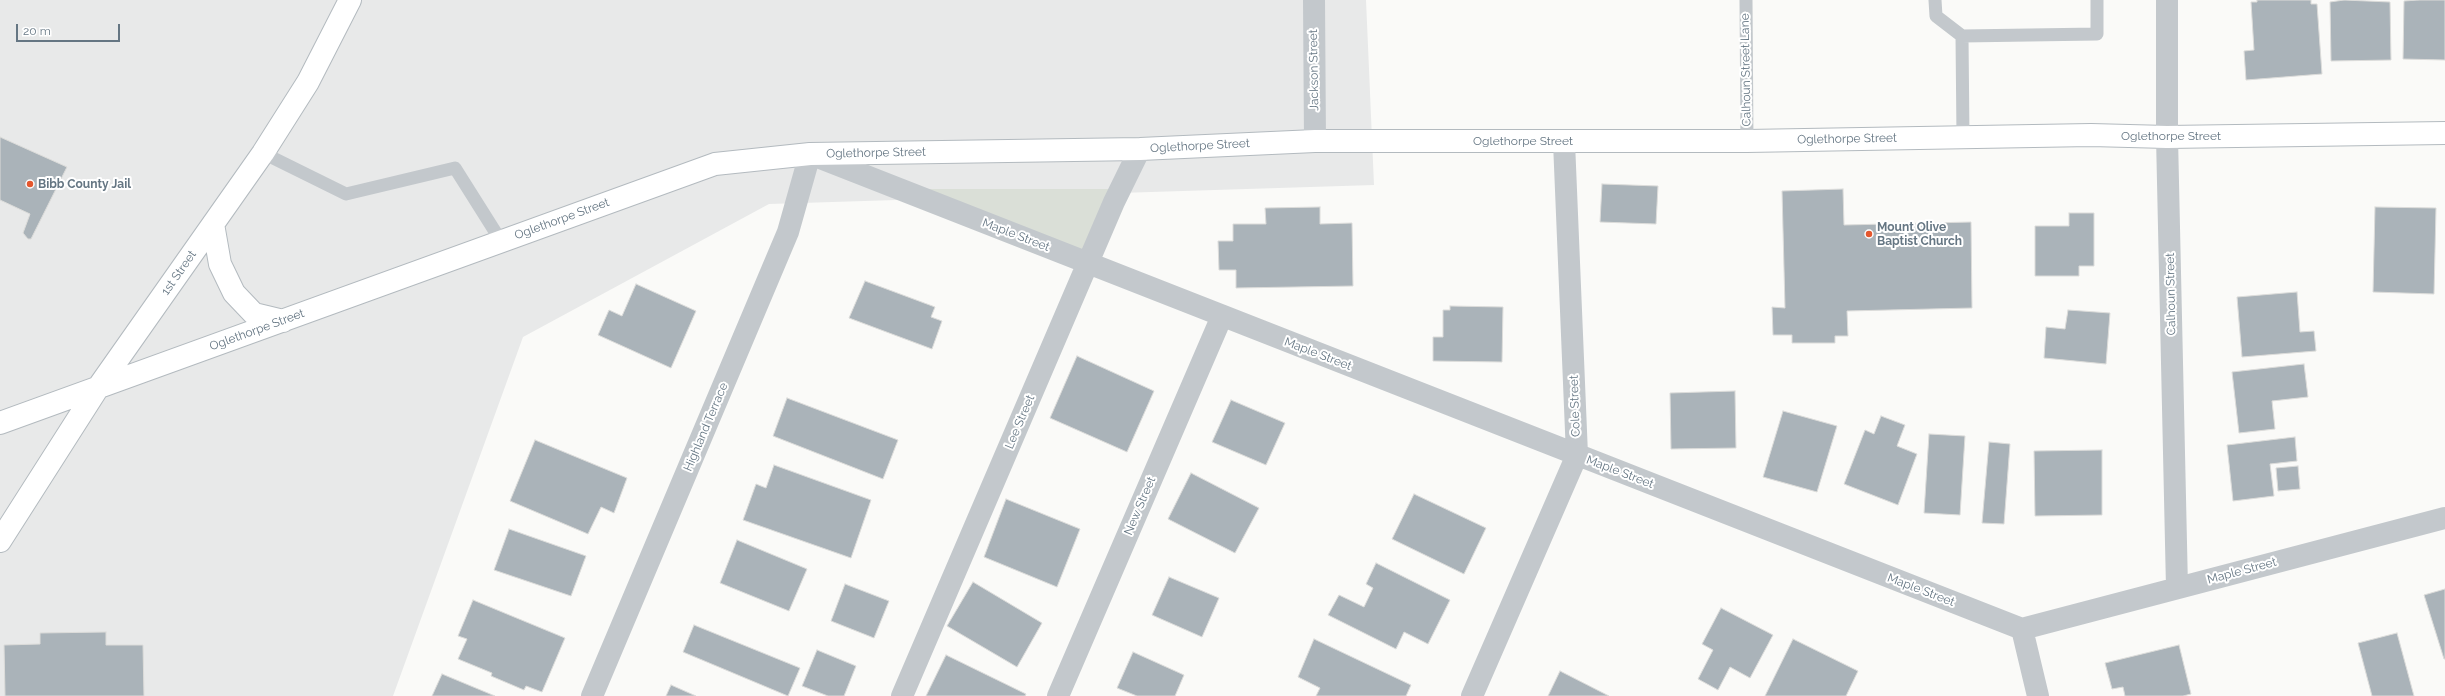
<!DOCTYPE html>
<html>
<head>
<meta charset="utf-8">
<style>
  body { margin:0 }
  #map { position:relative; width:2445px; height:696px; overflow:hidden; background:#fafaf8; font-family:Raleway,sans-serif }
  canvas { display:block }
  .scale { position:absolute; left:16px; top:24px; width:104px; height:18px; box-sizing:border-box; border:2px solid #657683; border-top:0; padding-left:5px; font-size:12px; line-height:14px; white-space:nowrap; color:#657683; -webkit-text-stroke:3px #fff; paint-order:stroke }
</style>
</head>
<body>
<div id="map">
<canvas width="2445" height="696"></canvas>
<div class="scale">20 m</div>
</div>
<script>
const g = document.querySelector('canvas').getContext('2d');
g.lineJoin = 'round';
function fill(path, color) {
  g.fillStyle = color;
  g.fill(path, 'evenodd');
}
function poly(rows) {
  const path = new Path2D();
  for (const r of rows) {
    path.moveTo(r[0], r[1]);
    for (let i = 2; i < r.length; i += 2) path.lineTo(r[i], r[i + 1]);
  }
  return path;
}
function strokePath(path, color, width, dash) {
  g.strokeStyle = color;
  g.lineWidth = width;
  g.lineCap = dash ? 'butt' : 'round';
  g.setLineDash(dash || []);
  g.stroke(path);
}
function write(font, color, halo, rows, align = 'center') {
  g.font = font + ' Raleway,sans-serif';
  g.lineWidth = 4;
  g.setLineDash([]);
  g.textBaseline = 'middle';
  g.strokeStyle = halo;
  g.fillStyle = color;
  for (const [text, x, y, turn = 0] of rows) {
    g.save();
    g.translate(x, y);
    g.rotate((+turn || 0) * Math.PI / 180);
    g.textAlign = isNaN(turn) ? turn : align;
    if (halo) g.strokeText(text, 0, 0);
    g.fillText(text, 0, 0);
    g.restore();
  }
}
const built = poly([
  [0,0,1366,0,1374,185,769,204,523,337,393,696,0,696]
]);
const green = poly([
  [924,189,1114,189,1085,255]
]);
const building = poly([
  [2257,0,2311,0,2311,4,2317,4,2322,74,2246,80,2244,51,2254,50,2251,2,2257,2,2257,0],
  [2344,0,2390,2,2391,60,2331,61,2330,2,2344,0],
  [2418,0,2445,0,2445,60,2403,59,2404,1,2418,0],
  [0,137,67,167,31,239,28,239,23,233,30,214,0,200,0,137],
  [1602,184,1658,186,1656,224,1600,222,1602,184],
  [1843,189,1844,225,1971,222,1972,308,1847,311,1848,336,1835,336,1835,343,1792,343,1792,335,1773,335,1772,307,1785,308,1782,191,1843,189],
  [1320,207,1320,224,1352,223,1353,286,1236,288,1236,270,1219,270,1218,241,1233,241,1233,224,1266,224,1265,208,1320,207],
  [2375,207,2436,208,2434,294,2373,292,2375,207],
  [2069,213,2094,213,2094,266,2079,266,2079,276,2035,276,2035,226,2069,226,2069,213],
  [865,281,935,307,931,317,942,321,932,349,849,318,865,281],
  [636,284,696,311,671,368,598,335,609,310,622,316,636,284],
  [2297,292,2300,332,2314,331,2316,351,2242,357,2237,297,2297,292],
  [1450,306,1503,307,1502,362,1433,361,1433,337,1443,337,1443,310,1450,310,1450,306],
  [2068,310,2110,313,2106,364,2044,358,2046,327,2065,329,2068,310],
  [1077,356,1154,391,1127,452,1050,418,1077,356],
  [2304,364,2308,397,2272,401,2275,429,2239,433,2232,372,2304,364],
  [1735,391,1736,448,1671,449,1670,393,1735,391],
  [787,398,898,440,883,479,773,436,787,398],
  [1231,400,1285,423,1266,465,1212,442,1231,400],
  [1783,411,1837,426,1817,492,1763,477,1783,411],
  [1881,416,1905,425,1897,446,1917,454,1898,505,1844,484,1865,430,1874,434,1881,416],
  [1929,434,1965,436,1960,515,1924,513,1929,434],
  [2295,437,2297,461,2270,464,2274,496,2233,501,2227,445,2295,437],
  [535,440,627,478,614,513,601,507,588,534,510,501,535,440],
  [1989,442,2010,444,2004,524,1982,523,1989,442],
  [2102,450,2102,515,2035,516,2034,451,2102,450],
  [774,465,871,500,851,558,743,520,756,484,766,488,774,465],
  [2298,466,2300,489,2278,491,2276,468,2298,466],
  [1191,473,1259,508,1235,553,1168,519,1191,473],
  [1414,494,1486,528,1464,574,1392,539,1414,494],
  [1006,499,1080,529,1057,587,984,557,1006,499],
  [509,529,586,556,571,596,494,570,509,529],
  [737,540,807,569,789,611,720,583,737,540],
  [1376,563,1450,600,1428,644,1404,632,1396,649,1328,615,1339,595,1364,607,1373,588,1366,584,1376,563],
  [1169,577,1219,598,1202,637,1152,615,1169,577],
  [973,582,1042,623,1017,667,947,626,973,582],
  [845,584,889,601,874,638,831,621,845,584],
  [2445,589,2445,659,2444,659,2424,595,2445,589],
  [473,600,565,638,542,692,526,686,524,690,491,676,492,673,458,659,467,639,458,636,473,600],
  [1721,608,1773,635,1750,678,1730,667,1718,690,1698,679,1713,650,1702,644,1721,608],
  [694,625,800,668,788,696,683,652,694,625],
  [106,632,106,645,143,645,144,696,5,696,4,645,40,644,40,633,106,632],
  [2397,633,2414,696,2372,696,2358,643,2397,633],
  [1314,639,1411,685,1406,696,1316,696,1320,688,1298,677,1314,639],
  [1793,639,1858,671,1846,696,1765,696,1793,639],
  [2179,645,2191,694,2183,696,2125,696,2123,687,2112,689,2105,663,2179,645],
  [817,650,856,666,844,696,828,696,802,686,817,650],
  [1133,652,1184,675,1175,696,1137,696,1117,688,1133,652],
  [946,655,1026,694,1025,696,926,696,946,655],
  [1560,671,1609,696,1548,696,1560,671],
  [442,674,495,696,432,696,442,674],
  [671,685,696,696,666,696,671,685]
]);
const lane = poly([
  [1746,0,1747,141],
  [1935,0,1936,16,1962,36,2097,34,2097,0],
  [1962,36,1963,137],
  [263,153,346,194,455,168,501,241]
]);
const street = poly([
  [1314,0,1315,141],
  [2167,0,2167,137,2177,588],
  [2022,629,2038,696],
  [592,696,788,232,810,154,2022,629,2445,518],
  [902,696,1114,202,1140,149],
  [1058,696,1222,316],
  [1472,696,1577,455,1564,142]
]);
const secondary = poly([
  [213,224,220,264,234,293,254,314,283,321],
  [0,423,715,164,810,154,1140,149,1315,141,1747,141,2091,135,2167,137,2445,133],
  [0,541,97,389,263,153,308,82,350,0]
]);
const markers = [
  [30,184,4,"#e4572e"],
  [1869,234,4,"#e4572e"]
];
const streetNames = [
  ["Jackson Street",1314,70,-91],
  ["Calhoun Street Lane",1746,70,-91],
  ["Oglethorpe Street",2171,136],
  ["Oglethorpe Street",1847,139,-1],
  ["Oglethorpe Street",1523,141],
  ["Oglethorpe Street",1200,146,-3],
  ["Oglethorpe Street",876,153,-1],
  ["Oglethorpe Street",562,219,-20],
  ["Maple Street",1016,235,21],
  ["1st Street",179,273,-55],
  ["Calhoun Street",2171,294,-91],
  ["Oglethorpe Street",257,330,-20],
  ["Maple Street",1318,354,21],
  ["Cole Street",1575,406,-92],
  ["Lee Street",1020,422,-67],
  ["Highland Terrace",706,427,-67],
  ["Maple Street",1620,472,21],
  ["New Street",1140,506,-67],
  ["Maple Street",2242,571,-15],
  ["Maple Street",1921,590,21]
];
const poiNames = [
  ["Bibb County Jail",38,184],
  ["Mount Olive",1877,227],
  ["Baptist Church",1877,241]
];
fill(built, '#e8e9e9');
fill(green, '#dadfd7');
fill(building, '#aab3b9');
strokePath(building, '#dcdcda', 1);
strokePath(secondary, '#b3babf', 24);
strokePath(lane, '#c3c8cc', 13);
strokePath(street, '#c3c8cc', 22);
strokePath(secondary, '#fff', 22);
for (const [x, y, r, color] of markers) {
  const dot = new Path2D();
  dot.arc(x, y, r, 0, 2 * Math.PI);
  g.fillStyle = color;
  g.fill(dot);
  strokePath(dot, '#fff', 1.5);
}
write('12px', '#657683', '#fff', streetNames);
write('bold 12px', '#657683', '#fff', poiNames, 'left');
</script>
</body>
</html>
